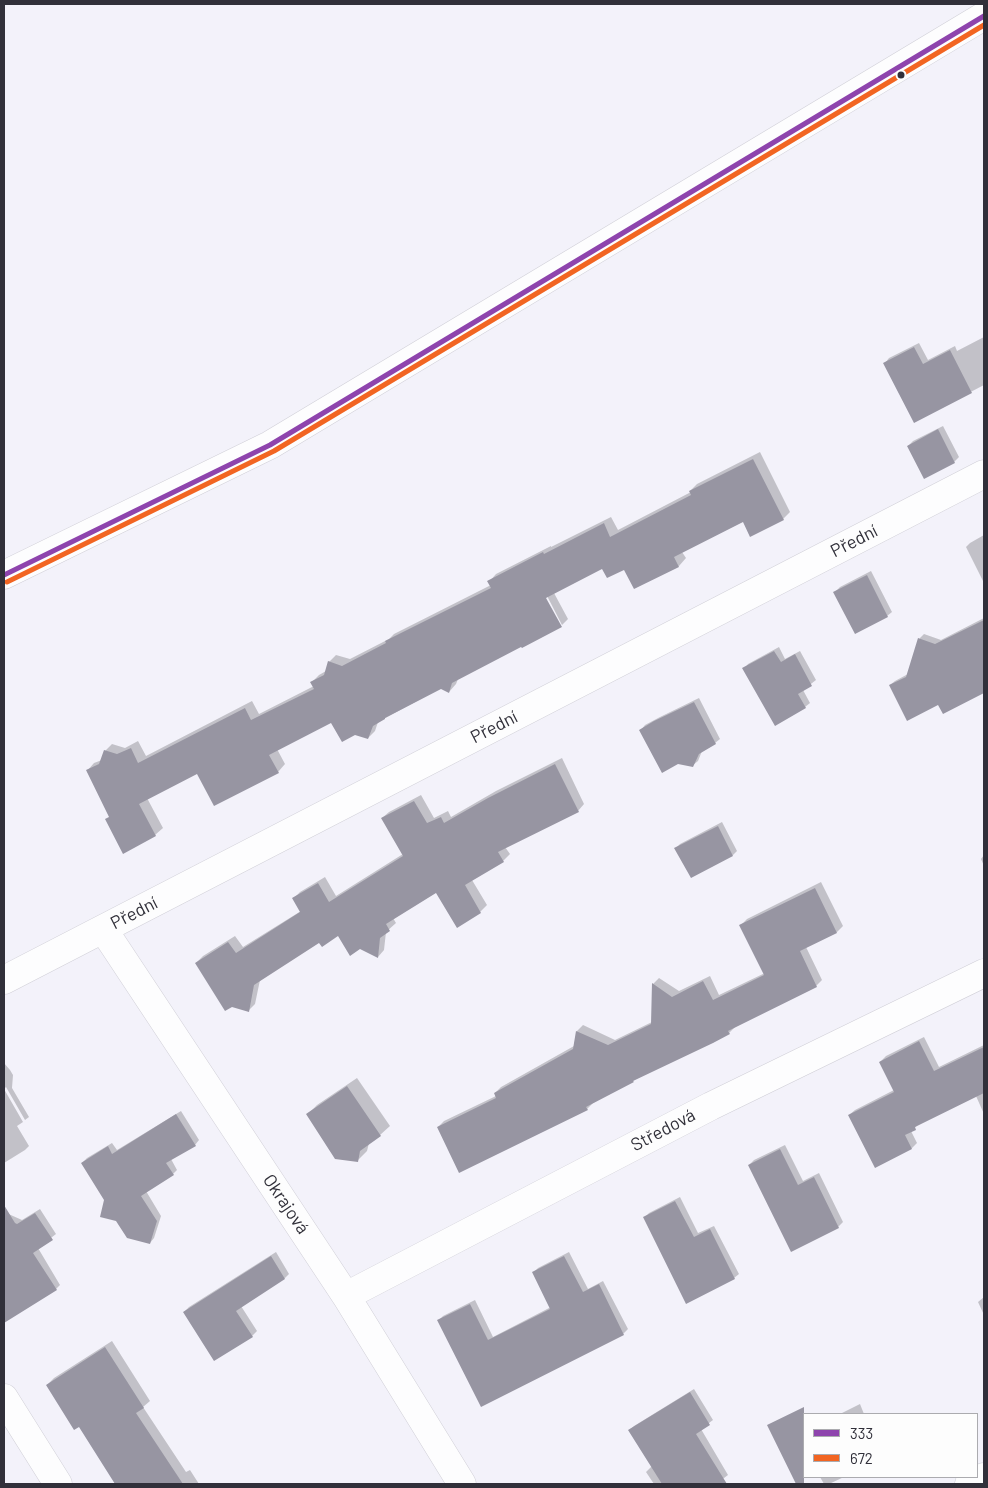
<!DOCTYPE html>
<html>
<head>
<meta charset="utf-8">
<style>
  body { margin:0 }
  #map { position:relative; width:988px; height:1488px; overflow:hidden; background:#f3f2fa; font-family:Barlow,sans-serif }
  canvas { display:block }
  .frame { position:absolute; inset:0; border:5px solid #31303a; pointer-events:none }
  .legend { position:absolute; left:803px; top:1413px; width:175px; height:65px; box-sizing:border-box; background:#fdfdfd; border:1px solid #ababaf; margin:0; padding:6px 9px; list-style:none; font-size:15px; color:#31303a }
  .legend li { display:flex; align-items:center; gap:10px; height:25px }
  .legend b { width:25px; border:1px solid #ababaf }
</style>
</head>
<body>
<div id="map">
<canvas width="988" height="1488"></canvas>
<div class="frame"></div>
<ul class="legend">
<li><b style="height:6px;background:#8e44ad"></b>333</li>
<li><b style="height:6px;background:#f26522"></b>672</li>
</ul>
</div>
<script>
const ctx = document.querySelector('canvas').getContext('2d');
ctx.lineJoin = 'round';
function fill(path, color) { ctx.fillStyle = color; ctx.fill(path, 'evenodd'); }
function stroke(path, color, width, dash) { ctx.strokeStyle = color; ctx.lineWidth = width; ctx.lineCap = dash ? 'butt' : 'round'; ctx.setLineDash(dash || []); ctx.stroke(path); }
function label(font, color, halo, rows, align = 'center') {
  ctx.font = font + ' Barlow,sans-serif'; ctx.lineWidth = 5; ctx.setLineDash([]); ctx.textBaseline = 'middle'; ctx.strokeStyle = halo; ctx.fillStyle = color; for (const [text, x, y, turn = 0] of rows) {
    ctx.save(); ctx.translate(x, y); ctx.rotate((+turn || 0) * Math.PI / 180); ctx.textAlign = isNaN(turn) ? turn : align; if (halo) ctx.strokeText(text, 0, 0); ctx.fillText(text, 0, 0); ctx.restore();
  }
}
fill(new Path2D(`
  M984,337V385L915,421L885,363L889,358L919,343L928,360L955,346L957,351Z
  M943,426L959,457L954,462L925,477L908,446L913,441Z
  M760,452L790,512L783,519L744,521L682,552L686,558L679,566L635,588L625,568H602L554,593L568,619L562,625L545,592L542,593L561,626L522,645L458,679L456,684L449,692L441,688L378,722L375,731L368,738L332,721L277,749L285,764L278,772H198L147,798L163,828L155,835L110,816L87,771L94,763L102,760L105,751L112,744L125,748L138,741L146,756L252,701L259,714L314,686L312,682L319,675L326,671L329,662L336,655L350,659L389,639L394,634L491,585L489,582L496,574L551,546V547L611,517L618,530L691,492L690,491L697,484Z
  M984,535V583L966,547L970,543Z
  M871,571L892,612L887,616L835,592L840,587Z
  M984,618V657L979,660L984,670V692L943,712L938,703L890,685L895,681L908,674L920,638L924,634L941,640Z
  M779,647L785,659L800,651L816,680L803,690L810,703L805,707L744,669L748,664Z
  M699,698L720,739L715,743L702,751L698,761L693,765L641,730L645,725L660,717Z
  M562,758L584,804L578,811L505,847L510,854L503,861L472,880L487,905L480,912L457,926L436,891L393,918L396,923L386,932L384,950L378,957L338,935L320,941L260,980L255,1004L249,1010L196,963L203,956L235,936L243,947L301,911L293,899L300,892L325,877L336,896L403,854L382,818L389,812L421,795L434,818L448,811L451,817L496,791Z
  M722,822L737,851L733,855L675,849L680,844Z
  M984,855V866L981,859Z
  M821,882L843,926L837,932L806,947L822,980L816,986L735,1027L729,1033L636,1079L593,1103L587,1109L460,1171L438,1127L444,1121L496,1096L495,1093L501,1087L574,1046L577,1031L583,1025L615,1040L652,1022L653,984L659,978L679,991L710,976L719,995L765,973L741,925L747,919Z
  M924,1037L939,1067L984,1045V1114L976,1096L920,1123L911,1131L917,1143L912,1148L876,1166L849,1115L855,1110L894,1090L880,1062L886,1056Z
  M4,1063L10,1070L13,1075L12,1088L29,1117L25,1120L6,1087L4,1089Z
  M357,1078L390,1126L380,1135L369,1143L367,1151L357,1161L307,1115L317,1105Z
  M4,1089L23,1122L17,1126L29,1146L25,1150L4,1163Z
  M181,1111L199,1140L195,1145L171,1159L177,1170L173,1174L146,1191L161,1216L154,1238L150,1243L105,1200L82,1163L87,1158L112,1143L117,1150Z
  M785,1145L803,1181L819,1173L843,1222L838,1227L792,1250L749,1165L754,1160Z
  M680,1197L698,1233L714,1226L739,1274L734,1278L644,1218L649,1213Z
  M40,1209L56,1234L38,1248L60,1285L56,1289L7,1319L4,1314V1212L22,1220Z
  M276,1252L289,1274L285,1278L241,1306L257,1331L252,1336L215,1359L184,1312L189,1307Z
  M569,1252L588,1289L603,1281L628,1329L623,1334L482,1405L439,1320L443,1316L475,1300L493,1337L551,1307L534,1272L538,1268Z
  M984,1297V1315L978,1302Z
  M112,1341L150,1401L143,1407L186,1472L190,1470L199,1484H133L127,1476L80,1425L47,1385L54,1378Z
  M694,1389L713,1420L701,1429L728,1475L716,1484H654L646,1472L652,1466L630,1430L634,1426Z
  M860,1404L864,1414H840Z
  M820,1477H844L829,1484H824Z`), '#0003');
fill(new Path2D(`
  M914,347L923,364L950,350L972,393L914,423L883,363Z
  M938,429L955,463L924,479L907,446Z
  M753,459L784,520L750,537L743,522L674,557L679,567L634,589L624,570L607,578L602,569L546,598L562,627L522,648L521,647L452,683L449,693L441,689L385,718V719L373,726L368,739L355,735L342,742L331,723L269,755L279,773L214,806L197,774L139,804L156,836L123,854L105,819L109,817L86,770L99,764L104,750L117,754L131,748L138,763L245,708L251,720L314,689L310,682L324,675L328,661L342,666L386,643L385,641L491,588L487,581L543,552L544,554L604,523L610,537L691,495L689,491Z
  M867,575L888,617L855,634L833,592Z
  M984,620V693L943,714L938,705L907,721L889,685L906,677L918,638L935,644Z
  M774,651L781,662L795,654L812,686L798,694L806,708L775,726L742,668Z
  M694,702L716,744L699,754L693,767L678,764L662,773L639,730L654,721Z
  M555,764L579,812L498,852L504,862L465,885L481,913L457,928L436,893L386,924L390,931L380,938L378,958L360,949L350,956L338,936L322,947L319,943L254,985L249,1012L232,1007L225,1011L195,963L228,942L236,953L300,912L292,898L318,883L329,902L403,856L381,818L414,801L427,823L441,817L444,823L488,798Z
  M718,826L733,856L691,878L674,848Z
  M815,888L837,933L800,951L817,987L728,1031L730,1034L713,1043L633,1081L634,1082L586,1107L588,1110L459,1173L437,1127L496,1098L494,1093L573,1049L576,1031L608,1045L651,1024L652,983L672,997L703,981L713,1000L764,975L739,925Z
  M919,1041L934,1071L984,1047V1093L915,1127L916,1130L905,1135L912,1149L875,1168L848,1115L894,1092L879,1062Z
  M347,1086L381,1136L360,1151L358,1162L335,1159L306,1114Z
  M176,1114L196,1146L166,1163L174,1175L141,1196L157,1221L150,1244L127,1238L116,1221L100,1217L104,1200L81,1163L108,1146L112,1154Z
  M780,1149L798,1185L814,1177L839,1228L791,1252L748,1165Z
  M675,1201L694,1237L710,1229L735,1279L686,1304L643,1217Z
  M4,1205L15,1223L17,1224L35,1213L53,1240L33,1253L57,1290L4,1323Z
  M271,1256L285,1279L236,1311L253,1337L214,1361L183,1312Z
  M564,1256L583,1292L599,1284L624,1335L481,1407L437,1320L470,1304L488,1340L550,1309L532,1272Z
  M105,1347L144,1408L136,1413L183,1484H115L79,1427L74,1430L46,1385Z
  M690,1392L710,1425L696,1434L727,1484H662L628,1430Z
  M804,1407V1484H796L767,1425Z`), '#9795a2');
const minor = new Path2D(`
  M103,929L346,1296L462,1484
  M4,980L984,474
  M346,1296L711,1106L984,973
  M4,1398L58,1484
  M969,1484L984,1477`);
const tertiary = new Path2D(`
  M4,575L270,445L984,16`);
stroke(minor, '#d0cfd7', 29);
stroke(tertiary, '#d0cfd7', 29);
stroke(minor, '#fdfdfe', 28);
stroke(tertiary, '#fdfdfe', 28);
stroke(new Path2D(`
  M4,575L270,445L984,16`), '#8e44ad', 5);
stroke(new Path2D(`
  M7,582L274,451L984,25`), '#f26522', 5);
for (const [x, y, r, color] of [
  [901,75,4.5,"#31303a"]
]) { const dot = new Path2D(); dot.arc(x, y, r, 0, 2 * Math.PI); ctx.fillStyle = color; ctx.fill(dot); stroke(dot, '#fdfdfd', 2); }
label('18px', '#31303a', '#fdfdfd', [
  ["Přední",854,541,-27],
  ["Přední",494,727,-27],
  ["Přední",134,913,-27],
  ["Středová",663,1130,-28],
  ["Okrajová",286,1204,56]
]);
</script>
</body>
</html>
